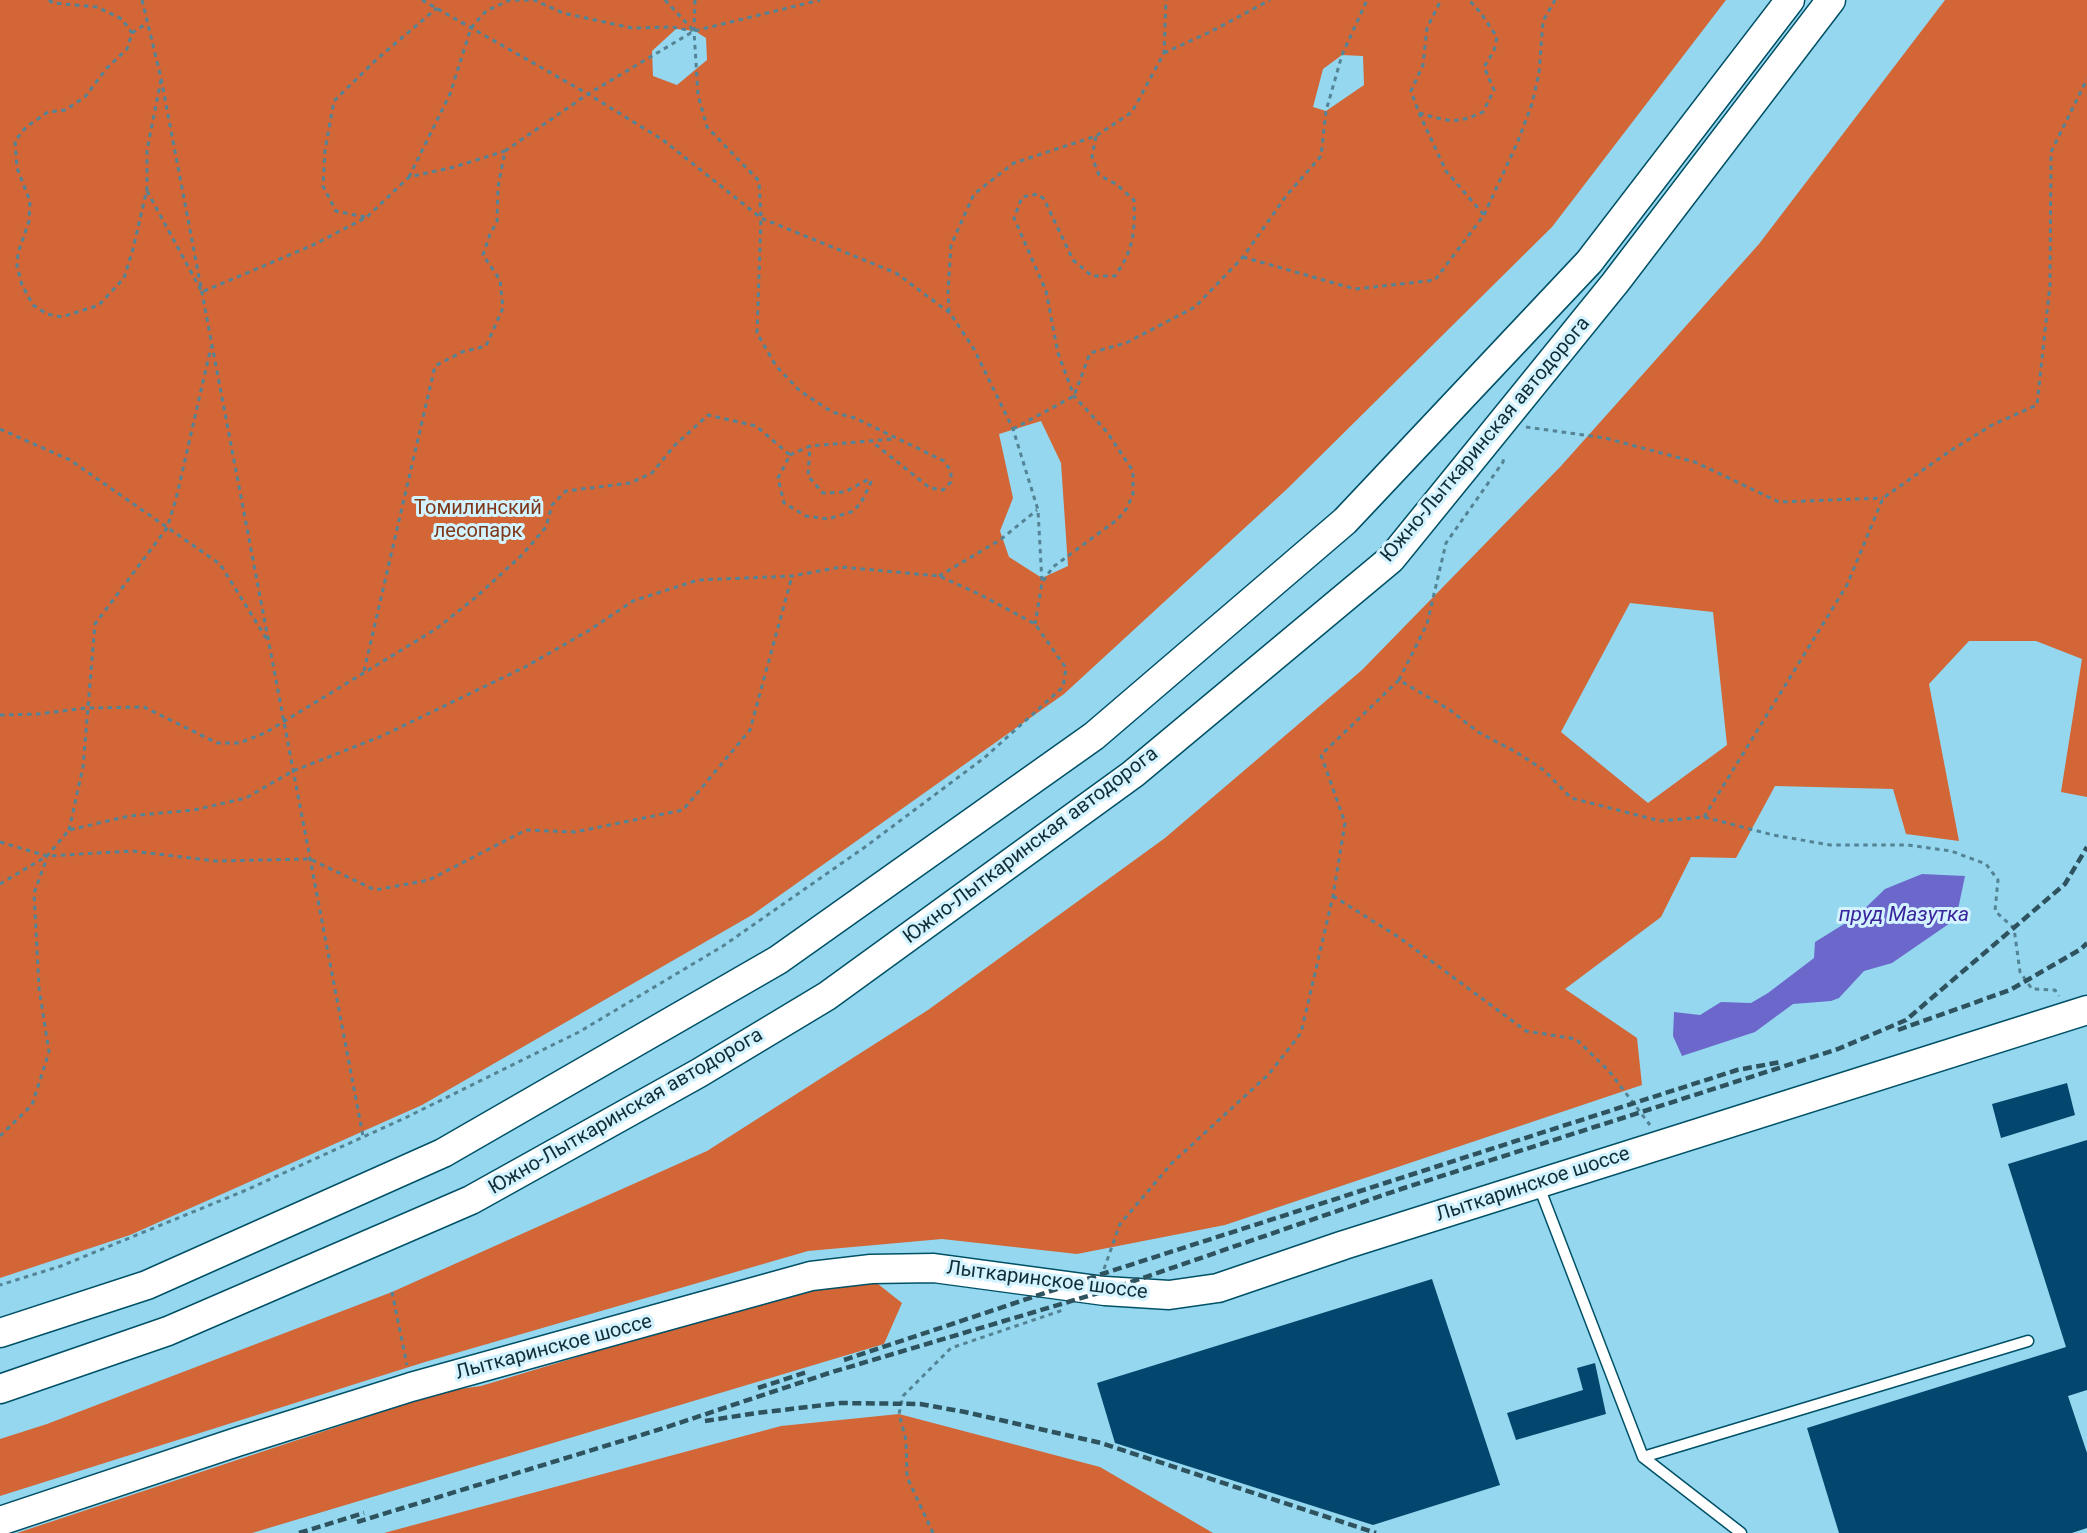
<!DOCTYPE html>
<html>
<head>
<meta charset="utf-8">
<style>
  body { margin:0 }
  canvas { display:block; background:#94d7ef }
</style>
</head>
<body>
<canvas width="2087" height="1533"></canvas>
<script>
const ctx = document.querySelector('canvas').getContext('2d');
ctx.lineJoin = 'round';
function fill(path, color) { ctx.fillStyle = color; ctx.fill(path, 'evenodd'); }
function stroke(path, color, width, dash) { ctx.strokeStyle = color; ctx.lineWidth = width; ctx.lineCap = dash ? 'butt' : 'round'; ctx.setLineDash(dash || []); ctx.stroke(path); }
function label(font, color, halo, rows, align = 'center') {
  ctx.font = font + ' Roboto,sans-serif'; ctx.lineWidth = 6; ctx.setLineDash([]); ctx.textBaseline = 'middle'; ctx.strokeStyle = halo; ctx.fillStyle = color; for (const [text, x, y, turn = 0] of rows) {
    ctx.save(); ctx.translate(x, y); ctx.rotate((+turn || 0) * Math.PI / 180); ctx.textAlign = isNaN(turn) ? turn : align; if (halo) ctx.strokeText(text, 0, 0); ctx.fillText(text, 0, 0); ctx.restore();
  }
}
fill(new Path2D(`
  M0,0H1726L1552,227L1287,489L1064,694L752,915L422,1105L130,1235L0,1278ZM676,29L695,31L706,38L707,60L677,85L653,76L652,51ZM1342,55L1363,56L1364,85L1326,111L1313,107L1323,69ZM1041,421L1061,463L1068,566L1042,578L1009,557L1000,531L1013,498L999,434Z
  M1945,0H2087V797L2061,792L2082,659L2036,641H1969L1929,684L1959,841L1906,834L1893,789L1775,786L1736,858L1691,857L1661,917L1565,989L1637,1038L1642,1085L1225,1225L1077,1254L942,1239L808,1251L425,1362L0,1496V1439L47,1424L392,1292L707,1151L928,1010L1165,838L1362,670L1561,466L1759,244ZM1630,603L1713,612L1727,745L1648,803L1561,732Z
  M878,1284L902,1303L884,1344L252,1533H17L445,1391L481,1386L816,1285Z
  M899,1414L1100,1467L1213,1533H384L781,1426Z`), '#d26637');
fill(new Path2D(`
  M1922,874L1965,876L1956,919L1892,963L1864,971L1839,998L1831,1001L1793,1004L1755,1032L1682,1056L1673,1036L1674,1012L1700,1015L1721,1002L1751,1003L1768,993L1814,958L1815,942L1857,916L1885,889Z`), '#6c68cb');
fill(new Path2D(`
  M2067,1083L2075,1115L2001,1138L1992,1104Z
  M2087,1140V1390L2068,1396L2087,1453V1528L2072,1533H1839L1807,1428L2066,1347L2008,1164Z
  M1432,1279L1500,1485L1373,1525L1115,1443L1097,1383Z
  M1595,1363L1606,1414L1516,1440L1507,1413L1583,1390L1577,1368Z`), '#04476e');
const service = new Path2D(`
  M1538,1184L1643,1457L2028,1341
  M1643,1457L1741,1533`);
const secondary = new Path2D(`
  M0,1333L147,1285L443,1153L778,960L1094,736L1345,521L1589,262L1790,0
  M0,1389L168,1331L471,1200L699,1073L827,996L1133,774L1391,559L1615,283L1831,0
  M0,1521L237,1442L411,1387L811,1276L871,1269L934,1268L1105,1291L1169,1295L1218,1288L1344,1245L2087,1010`);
stroke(service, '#005166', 13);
stroke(secondary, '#005166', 31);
stroke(new Path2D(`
  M49,0L53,3L97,7L122,19L132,33L127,49L106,69L85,97L65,110L48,112L26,127L15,141L17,168L30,201L29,221L18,253L17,266L22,285L33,305L47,314L62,317L99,305L124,278L133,249L147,189V150L161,80
  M142,0L161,78L363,1136
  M422,0L588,94L663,140L761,218L896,273L950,313L974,349L1013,429L1038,510L1042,583L1035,624
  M665,0L693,30
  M695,0L694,31L698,95L707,127L759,181L761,218L757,333L776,366L800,391L832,412L855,418L944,461L951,471V482L943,490L930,488L871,441
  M132,33L147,23
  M1164,53L1212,31L1270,0
  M1419,113C1448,121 1455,125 1483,112L1494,90L1484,67L1494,51L1497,37L1480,12L1469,0
  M409,177L450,94L471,28L486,11L510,0H534L563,13L632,28L672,27L692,31
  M147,191L202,292L311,246L367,217L409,177L454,167L505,151
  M1484,215L1518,141L1532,104L1539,73L1543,21L1555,0
  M365,217L336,211L323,186L325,150L334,101L377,59L437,8
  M1243,257L1355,289L1435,280L1484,215L1446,171L1419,113L1411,91L1423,65L1427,28L1441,0
  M949,312L948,292L951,245L974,194L1014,163L1096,136L1132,112L1164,53L1166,0
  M1526,427L1605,438L1695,462L1779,502L1883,498
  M0,429L70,460L220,564L268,641
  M1013,429L1074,396L1090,353L1126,343L1195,307L1243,257L1286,196L1321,156L1326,111L1342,55L1367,0
  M790,455L810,446L894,439
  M939,576L1000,540L1037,510
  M1043,581L1053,567L1118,519L1127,508L1133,494V471L1107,432L1074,396L1058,353L1046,291L1014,218L1022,197L1038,194L1044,199L1073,260L1092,276H1115C1134,249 1135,232 1134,200L1116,184L1099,175L1092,157L1096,136
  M364,671L435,366L462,352L486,346L503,308L500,280L483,255L490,234L497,222L498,187L505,151L588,94L694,31L820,0
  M1399,680L1427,624L1446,543L1503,462L1504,457
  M0,715L38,714L86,708L144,707L217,743H239L265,733L436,629L476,597L523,554L546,527L552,505L566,491L630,483L652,473L674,446L708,415L756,426L790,455L778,478L784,503L806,516L828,519L854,511L863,499L871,482L869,479L845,492L823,493L808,476L810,446
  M1704,817L1847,585L1883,498L1950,451L1992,425L2037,405L2050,285L2051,152L2087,79
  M69,830L83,767L95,624L167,528L176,499L211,347
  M0,842L47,856L132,851L216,861L310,859L375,890L429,880L526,830L575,832L683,810L750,730L792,576
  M0,884L47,856L69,830L129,816L194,810L246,798L293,771L382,736L525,667L588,631L633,601L698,580L792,576L841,567L939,576L979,594L1035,624L1066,668L1063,687L984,758L865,847L723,946L579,1032L405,1118L244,1191L61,1266L0,1285
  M1333,896L1400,938L1526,1031L1576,1039L1609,1071L1650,1125
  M0,1136L32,1105L49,1052L39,988L34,893L47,858
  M1104,1269L1120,1224L1172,1163L1269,1074L1301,1033L1333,896L1345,823L1321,755L1399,680L1450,710L1478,732L1516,752L1545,771L1571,798L1660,821L1704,817L1773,835L1830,845H1908L1951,851L1986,864L1998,880L1995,911L2014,928L2020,972L2032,989L2055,990L2059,996
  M392,1292L407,1365
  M933,1533L907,1477L906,1440L899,1414L903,1396L951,1348L1063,1310`), '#538394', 3, [4.5, 4.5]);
stroke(service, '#fff', 10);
stroke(secondary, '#fff', 28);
stroke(new Path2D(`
  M1898,1030L2010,990L2081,949L2087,943
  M844,1360L1102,1274L1737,1070L1781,1062
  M758,1388L807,1372
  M705,1421L757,1413L841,1403L920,1404L965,1412L1101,1443L1376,1533
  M357,1522L664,1428L829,1373L1105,1291L1401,1189L1838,1049L1906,1020L2065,884L2087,847
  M299,1533L364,1513`), '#2e535f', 4.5, [9, 4.5]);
label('20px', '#112d36', '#d2f3ff', [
  ["Южно-Лыткаринская автодорога",1486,440,-50],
  ["Южно-Лыткаринская автодорога",1031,846,-37],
  ["Южно-Лыткаринская автодорога",626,1112,-30],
  ["Лыткаринское шоссе",1533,1185,-18],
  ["Лыткаринское шоссе",1047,1281,7],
  ["Лыткаринское шоссе",554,1348,-15]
]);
label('20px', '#7f3819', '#d2f3ff', [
  ["Томилинский",478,509],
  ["лесопарк",478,532]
]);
label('italic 21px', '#3b239b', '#d2f3ff', [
  ["пруд Мазутка",1904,916]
]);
</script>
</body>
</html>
